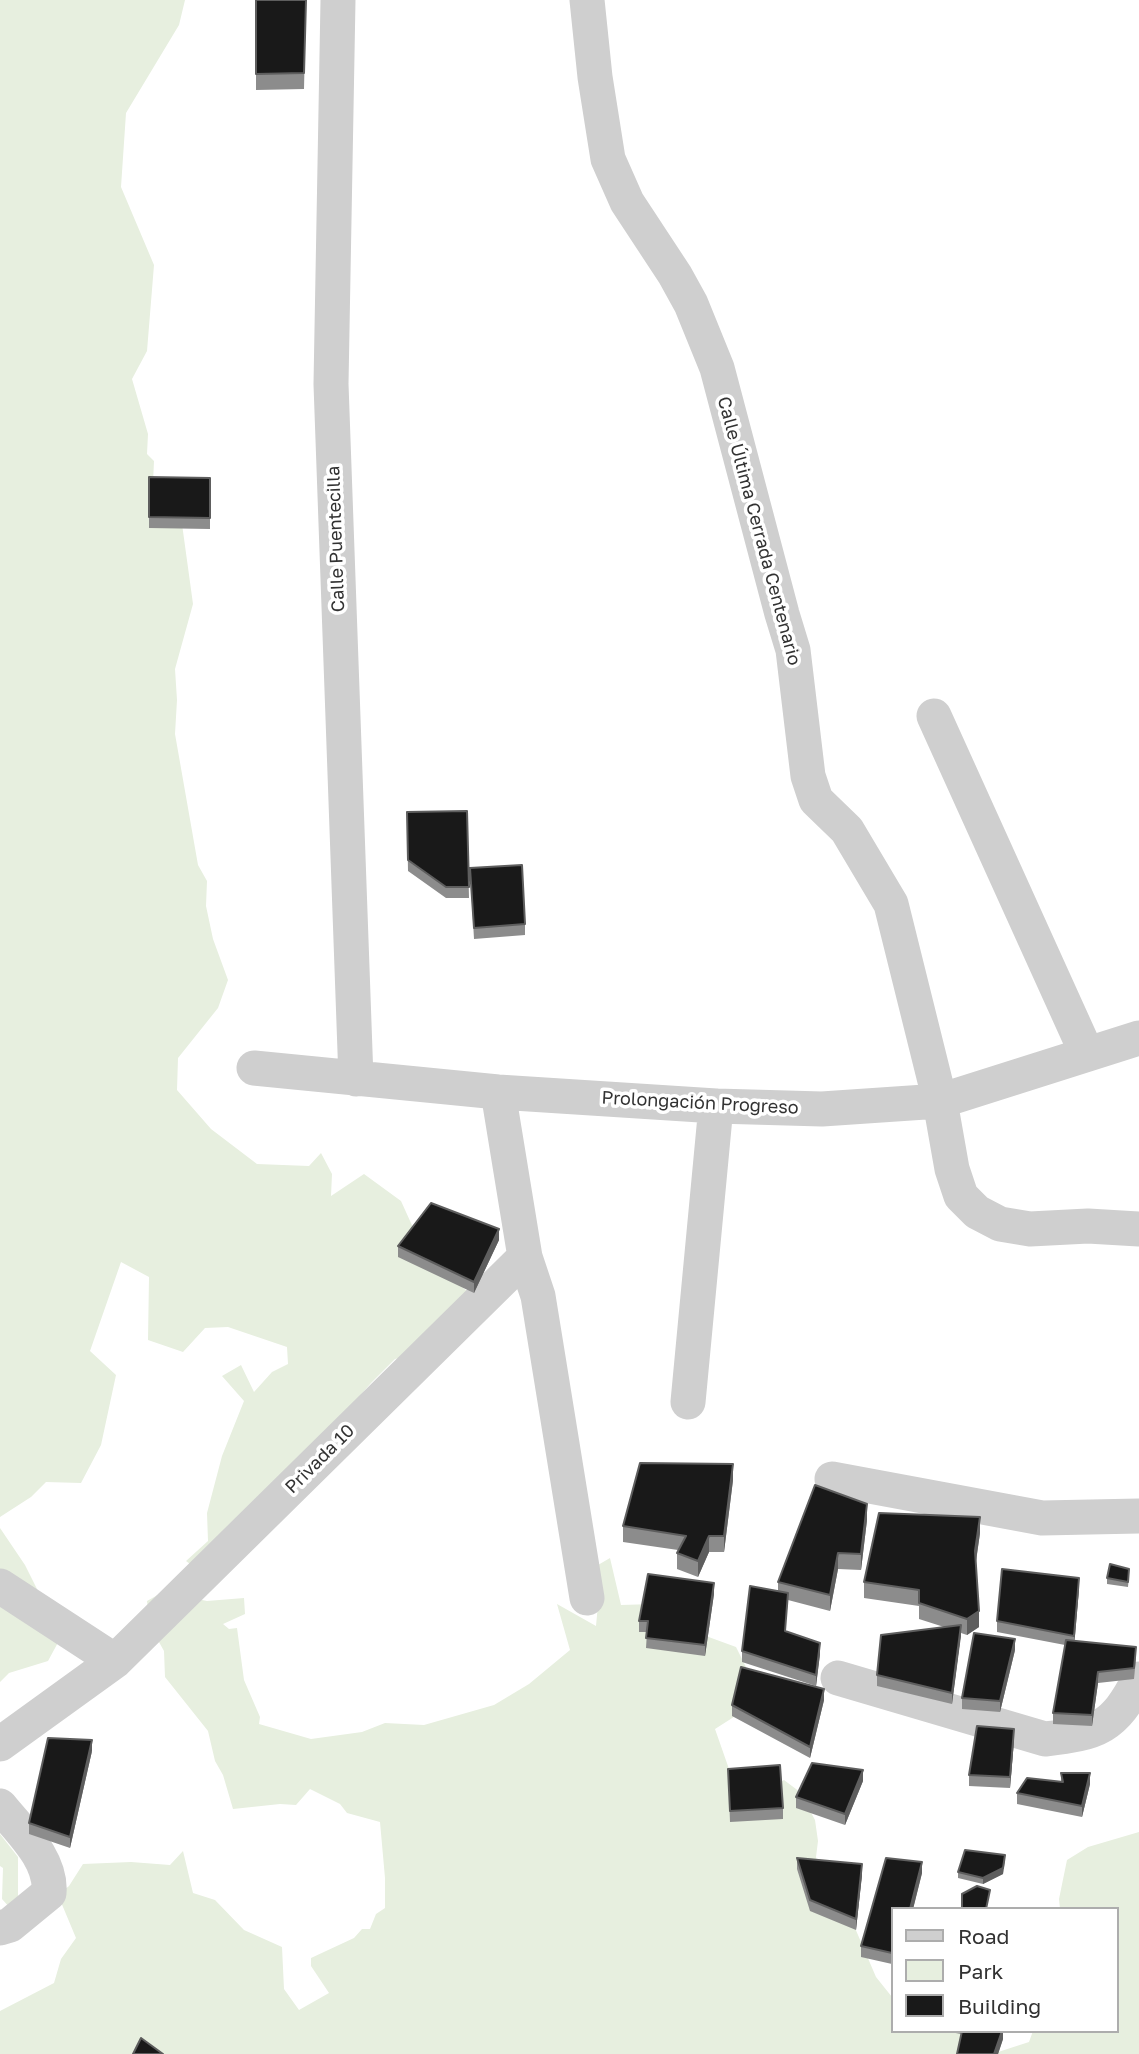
<!DOCTYPE html>
<html>
<head>
<meta charset="utf-8">
<style>
  body { margin:0 }
  #map { position:relative; width:1139px; height:2054px; overflow:hidden; background:#fff; font-family:"Golos Text",sans-serif }
  canvas { display:block }
  .legend { position:absolute; left:891px; top:1907px; width:228px; height:126px; box-sizing:border-box; background:#fff; border:2px solid #adadad; margin:0; padding:9px 12px; list-style:none; font-size:21px; color:#323232 }
  .legend li { display:flex; align-items:center; gap:14px; height:35px }
  .legend b { width:35px; border:2px solid #adadad }
</style>
</head>
<body>
<div id="map">
<canvas width="1139" height="2054"></canvas>
<ul class="legend">
<li><b style="height:9px;background:#cfcfcf"></b>Road</li>
<li><b style="height:19px;background:#e7efdf"></b>Park</li>
<li><b style="height:19px;background:#191919"></b>Building</li>
</ul>
</div>
<script>
const ctx = document.querySelector('canvas').getContext('2d');
ctx.lineJoin = 'round';
function fill(path, color) { ctx.fillStyle = color; ctx.fill(path, 'evenodd'); }
function stroke(path, color, width, dash) { ctx.strokeStyle = color; ctx.lineWidth = width; ctx.lineCap = dash ? 'butt' : 'round'; ctx.setLineDash(dash || []); ctx.stroke(path); }
function label(font, color, halo, rows, align = 'center') {
  ctx.font = font + ' "Golos Text",sans-serif'; ctx.lineWidth = 7; ctx.setLineDash([]); ctx.textBaseline = 'middle'; ctx.strokeStyle = halo; ctx.fillStyle = color; for (const [text, x, y, turn = 0] of rows) {
    ctx.save(); ctx.translate(x, y); ctx.rotate((+turn || 0) * Math.PI / 180); ctx.textAlign = isNaN(turn) ? turn : align; if (halo) ctx.strokeText(text, 0, 0); ctx.fillText(text, 0, 0); ctx.restore();
  }
}
fill(new Path2D(`
  M0,0H185L179,25L126,113L121,187L154,265L147,351L132,379L148,434L147,454L154,461L153,483L182,524L193,604L175,669L177,700L175,734L198,865L207,881L206,906L213,939L228,980L218,1008L178,1058L177,1090L211,1129L257,1164L309,1166L321,1153L332,1174L331,1196L364,1174L401,1201L425,1254L478,1301L437,1349L395,1359L371,1383L317,1445L210,1579L186,1561L208,1541L207,1513L222,1456L244,1401L222,1376L241,1365L254,1392L272,1372L288,1364L287,1347L228,1327L205,1328L183,1352L148,1340L149,1277L121,1262L90,1351L116,1375L101,1445L81,1483L46,1482L31,1497L0,1517Z
  M0,1528L25,1565L61,1637L48,1661L9,1673L0,1682Z
  M610,1558L621,1605L654,1604L684,1628L736,1647L762,1699L715,1729L729,1769L751,1798L784,1780L800,1792L815,1820L818,1841L816,1857L825,1888L855,1928L876,1977L892,1997V2031H965L995,2053L1029,2042L1033,2031H1116V1909H1060L1059,1899L1067,1860L1088,1847L1139,1832V2054H0V2011L54,1983L61,1959L76,1938L58,1895L69,1886L83,1864L131,1862L170,1865L183,1851L193,1893L215,1900L244,1930L282,1947L284,1989L299,2010L329,1993L311,1966V1958L354,1938L362,1929H370L376,1914L385,1908V1878L380,1822L347,1813L340,1804L310,1789L296,1805L280,1804L233,1809L223,1775L215,1761L208,1731L165,1677L164,1651L150,1626L147,1601L163,1592L207,1601L244,1598L245,1614L223,1624L229,1629L237,1628L244,1680L260,1717L259,1724L311,1739L362,1732L385,1723L424,1725L494,1705L529,1684L570,1650L557,1604L596,1626L599,1594L586,1572Z
  M0,1834L18,1857V1917L2,1899L3,1868L0,1866Z`), '#e7efdf');
stroke(new Path2D(`
  M338,0L331,384L356,1079
  M587,0L595,77L608,159L627,202L675,275L691,304L717,368L782,614L793,650L808,776L816,800L847,830L891,904L940,1101L952,1169L961,1196L977,1212L1000,1224L1030,1229L1088,1226L1139,1229
  M934,716L1087,1054
  M254,1068L498,1092L716,1106L822,1109L940,1101L1139,1038
  M498,1092L525,1257L538,1296L587,1598
  M688,1402L716,1106
  M832,1479L1042,1518L1139,1516
  M0,1586L115,1661
  M838,1678L1045,1739C1098,1733 1114,1728 1139,1679
  M0,1744L115,1661L525,1257
  M0,1806C20,1831 52,1859 49,1893L10,1925L0,1928`), '#cfcfcf', 35);
fill(new Path2D(`
  M256,0H306L304,89L256,90Z
  M149,477L210,478V529L149,528Z
  M467,811L469,898H446L408,871L407,812Z
  M470,868L525,924V935L474,939Z
  M499,1240L474,1293L398,1257V1246Z
  M733,1480L724,1552H709L698,1577L677,1569V1553L678,1550L623,1542V1526Z
  M867,1520L861,1570L838,1569L830,1611L788,1600L785,1631L820,1654L816,1686L742,1662V1651L778,1591V1582Z
  M980,1533L976,1562L979,1627L967,1635L961,1633L952,1704L877,1686V1675L944,1627L919,1619V1606L864,1598V1582Z
  M1129,1575L1128,1587L1107,1584V1578Z
  M1079,1589L1074,1641L1136,1658L1134,1679L1098,1683L1092,1726L1053,1724V1713L1065,1645L997,1632V1621Z
  M714,1594L705,1656L646,1648L647,1632H639V1621Z
  M1015,1650L1000,1712L962,1709V1698Z
  M824,1700L810,1758L732,1716V1705Z
  M1014,1740L1010,1788L969,1786V1775Z
  M92,1751L70,1848L29,1834V1823Z
  M728,1769L783,1808V1819L730,1822Z
  M1061,1773L1090,1784L1082,1817L1017,1804V1793L1061,1782Z
  M863,1781L845,1825L796,1808V1797Z
  M797,1858L862,1875L856,1930L810,1911L797,1869Z
  M886,1858L922,1862V1873L913,1909H892V1964L861,1957V1946Z
  M1005,1860L1003,1874L983,1884L958,1878V1872Z
  M945,2031H1003V2039L998,2054H957L961,2034Z`), '#8c8c8c');
fill(new Path2D(`
  M499,1229V1240L474,1293V1282Z
  M733,1464V1480L724,1552V1536Z
  M867,1504V1520L861,1570V1554Z
  M980,1517V1533L975,1567V1551Z
  M709,1536V1552L698,1577V1561Z
  M838,1553V1569L830,1611V1595Z
  M1079,1578V1589L1074,1647V1636Z
  M714,1583V1594L705,1656V1645Z
  M979,1611V1627L967,1635V1619Z
  M961,1625V1636L952,1704V1693Z
  M1015,1639V1650L1000,1712V1701Z
  M820,1643V1654L816,1686V1675Z
  M1098,1672V1683L1092,1726V1715Z
  M824,1689V1700L810,1758V1747Z
  M1014,1729V1740L1010,1788V1777Z
  M92,1740V1751L70,1848V1837Z
  M863,1770V1781L845,1825V1814Z
  M1090,1773V1784L1082,1817V1806Z
  M1005,1855L1003,1874L983,1884V1878Z
  M922,1862V1873L913,1909H910Z
  M862,1864V1875L856,1930V1919Z
  M1002,2031H1003V2039L998,2054H994Z`), '#5e5e5e');
const building = new Path2D(`
  M256,0H306L304,73L256,74Z
  M149,477L210,478V518L149,517Z
  M467,811L469,887H446L408,860L407,812Z
  M522,865L525,924L474,928L470,868Z
  M431,1203L499,1229L474,1282L398,1246Z
  M640,1463L733,1464L724,1536H709L698,1561L677,1553L686,1536L623,1526Z
  M815,1485L867,1504L861,1554L838,1553L830,1595L778,1582Z
  M879,1513L980,1517L975,1551L979,1611L967,1619L919,1603V1590L864,1582Z
  M1110,1564L1129,1569L1128,1582L1107,1578Z
  M1002,1569L1079,1578L1074,1636L997,1621Z
  M648,1574L714,1583L705,1645L646,1638L648,1621H639Z
  M750,1586L788,1593L785,1631L820,1643L816,1675L742,1651Z
  M961,1625L952,1693L877,1675L881,1635Z
  M974,1633L1015,1639L1000,1701L962,1698Z
  M1066,1640L1136,1647L1134,1668L1098,1672L1092,1715L1053,1713Z
  M741,1667L824,1689L810,1747L732,1705Z
  M977,1726L1014,1729L1010,1777L969,1775Z
  M48,1738L92,1740L70,1837L29,1823Z
  M812,1763L863,1770L845,1814L796,1797Z
  M780,1765L783,1808L730,1811L728,1769Z
  M1061,1773H1090L1082,1806L1017,1793L1027,1778L1063,1782Z
  M965,1850L1005,1855L1003,1868L983,1878L958,1872Z
  M797,1858L862,1864L856,1919L810,1900Z
  M886,1858L922,1862L910,1909H892V1953L861,1946Z
  M977,1886L990,1890L986,1909H962V1894Z
  M962,2031H1002L994,2054H957Z
  M141,2038L163,2054H133Z`);
fill(building, '#191919');
stroke(building, '#5e5e5e', 2);
label('18px', '#323232', '#fff', [
  ["Calle Última Cerrada Centenario",759,531,75],
  ["Calle Puentecilla",336,539,-92],
  ["Prolongación Progreso",700,1103,3],
  ["Privada 10",320,1459,-45]
]);
</script>
</body>
</html>
